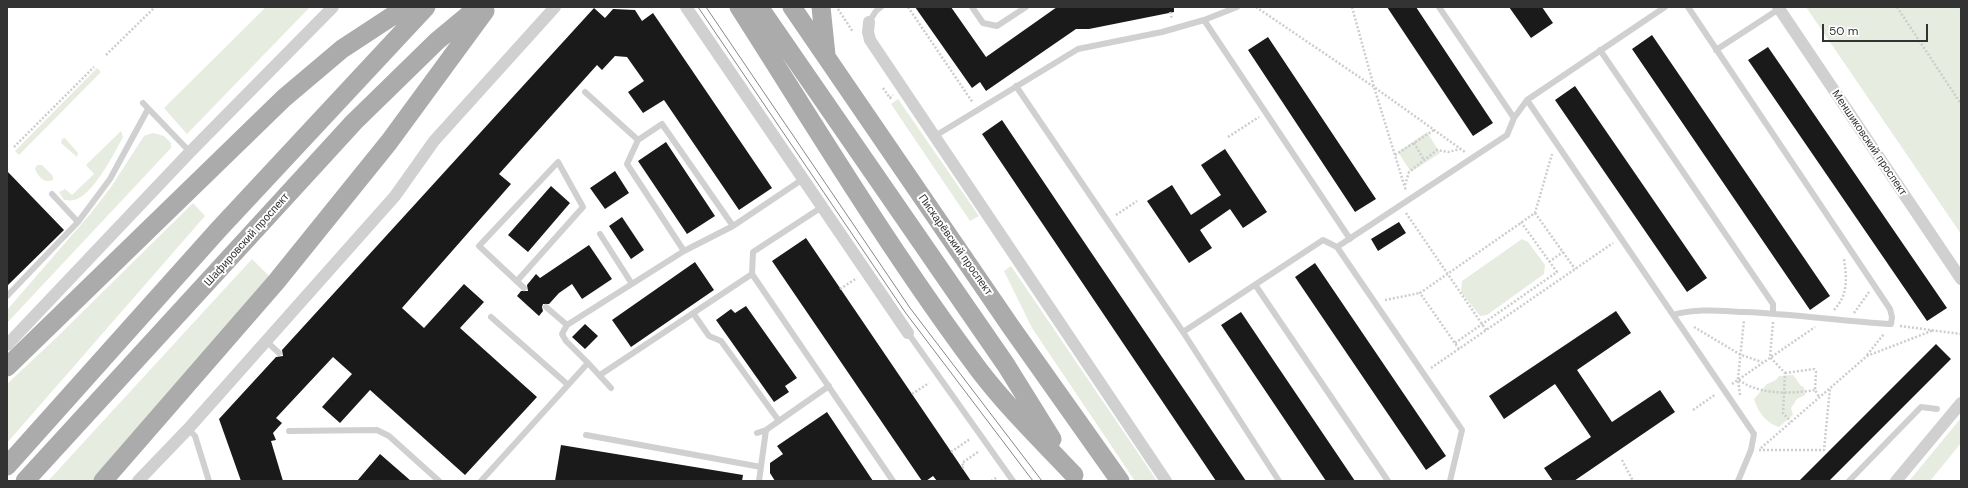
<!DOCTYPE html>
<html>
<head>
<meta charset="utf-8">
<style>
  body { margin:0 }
  #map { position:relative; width:1968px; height:488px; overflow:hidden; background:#fff; font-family:"DM Sans",sans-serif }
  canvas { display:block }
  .frame { position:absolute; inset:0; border:8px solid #333; pointer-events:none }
  .scale { position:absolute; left:1822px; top:24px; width:106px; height:18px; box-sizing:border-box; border:2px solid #333; border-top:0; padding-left:5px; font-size:12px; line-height:14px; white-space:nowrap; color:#333; -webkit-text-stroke:3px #fff; paint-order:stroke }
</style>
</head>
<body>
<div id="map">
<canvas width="1968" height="488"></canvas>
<div class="frame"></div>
<div class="scale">50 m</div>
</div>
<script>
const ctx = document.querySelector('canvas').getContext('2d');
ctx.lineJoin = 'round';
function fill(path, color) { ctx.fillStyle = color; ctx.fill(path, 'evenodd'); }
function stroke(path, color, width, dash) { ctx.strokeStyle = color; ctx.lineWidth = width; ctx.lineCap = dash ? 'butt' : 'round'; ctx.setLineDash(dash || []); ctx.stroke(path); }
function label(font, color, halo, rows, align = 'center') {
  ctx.font = font + ' "DM Sans",sans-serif'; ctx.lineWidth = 4; ctx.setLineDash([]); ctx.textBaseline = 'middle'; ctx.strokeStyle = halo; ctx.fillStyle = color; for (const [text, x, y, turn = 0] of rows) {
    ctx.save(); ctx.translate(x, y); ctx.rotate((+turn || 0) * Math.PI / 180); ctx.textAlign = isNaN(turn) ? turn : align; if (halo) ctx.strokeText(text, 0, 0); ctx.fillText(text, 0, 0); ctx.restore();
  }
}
fill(new Path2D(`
  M266,7H310L187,134L164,108Z
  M1806,7H1961V234Z
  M97,68L101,72L19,155L15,151Z
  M898,99L979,216L970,221L891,104Z
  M121,131L123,137C115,152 92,197 74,200C71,201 67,200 64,200L59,192L65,189L72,195L94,174L86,165Z
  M1427,132L1440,153L1411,172L1398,152Z
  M153,133L164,136L171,143V148L7,323V310L91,213L111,187L144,136Z
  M65,138L78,153L77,157L61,143L62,139Z
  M37,165H42L53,176V180C44,184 38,176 35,169Z
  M193,203L205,216L7,443V384L55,339Z
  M1522,239L1528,242L1545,265L1544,274L1487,315L1480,316L1461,292L1462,281Z
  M252,259L269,276L93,481H48Z
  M1011,266L1157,481H1135L1032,328L1004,271Z
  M1793,375L1801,386L1804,387L1805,395L1797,399L1791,408L1793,415L1779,427C1766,423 1758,412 1754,399L1767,384L1776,380L1779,376Z
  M1961,418V443L1930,481H1909Z`), '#e6ecdf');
fill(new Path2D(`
  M915,7H951L986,57L1057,7H1174V12L1089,29H1076L986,91L980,82L972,88Z
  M1387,7H1416L1493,123L1473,136Z
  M1509,7H1542L1553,23L1531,38Z
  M594,8L605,18L613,9L635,10L642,21L653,13L772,188L739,210L664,100L643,113L628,92L644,81L627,57L615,56L602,70L597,65L499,174L511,184L402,308L424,328L464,284L484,302L460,328L537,397L465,475L370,390L340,423L322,407L352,374L333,357L276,418L282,423L273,433L276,440L271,441L283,481H241L219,419L276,357L283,356L282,350Z
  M1652,35L1830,296L1810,310L1632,49Z
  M1268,37L1376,199L1355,212L1248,50Z
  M1768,47L1947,308L1927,321L1748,60Z
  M1575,86L1707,278L1687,292L1555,100Z
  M1002,120L1078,233L1246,481H1216L982,134Z
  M666,142L715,216L687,234L638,161Z
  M1225,149L1267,212L1243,228L1230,209L1200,230L1212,248L1189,263L1147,201L1172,185L1191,215L1221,195L1201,165Z
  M7,171L64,230L7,286Z
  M615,171L629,193L605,209L590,188Z
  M551,186L570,203L528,252L508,235Z
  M622,217L644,250L631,259L609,226Z
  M1399,222L1406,233L1378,251L1371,239Z
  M806,238L952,453L971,481H937L933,476L926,481H922L772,261Z
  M589,245L612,279L582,299L572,284L559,293L549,304H543L542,307L543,311L539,316L517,296L521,291H528L527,285L536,274L540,278Z
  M695,262L714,290L631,347L612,320Z
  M1315,263L1446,456L1426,470L1295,277Z
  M746,306L797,378L785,386L789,392L774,402L716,320L731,309L735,313Z
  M1616,311L1631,333L1577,370L1612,422L1660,390L1675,412L1574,481H1553L1544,468L1591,437L1555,384L1504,419L1489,396Z
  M1241,312L1278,367L1355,481H1326L1221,325Z
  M585,324L598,336L585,349L572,337Z
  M1936,344L1951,359L1829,481H1799Z
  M827,412L873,481H775L770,473V463L783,454L777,446Z
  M561,445L743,475L742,481H555Z
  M380,454L411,481H357Z`), '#1a1a1a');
stroke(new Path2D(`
  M908,7L973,103
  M1256,7L1374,87L1465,152
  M1352,7L1374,87L1406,191
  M1897,7L1961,104
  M838,9L853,32
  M1170,12L1172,19
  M106,55L155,7
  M883,88L890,98L893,95
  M1228,137L1259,117
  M1414,143L1424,160
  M14,147L94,67
  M1395,155L1434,130
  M1405,185L1409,172L1437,150L1448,152L1460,149
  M1406,213L1486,330
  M1535,213L1575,269
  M1116,215L1137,201
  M1549,262L1563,252
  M840,289L857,278
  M1385,300L1420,293
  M1834,310C1848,295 1847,279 1844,259
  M1854,313L1869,292
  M1773,322L1770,357L1785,373L1783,413L1791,422
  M1900,326L1961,334
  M1694,327L1741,355L1762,362
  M1455,343L1557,272L1521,222
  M1459,349L1420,293L1535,213L1552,154
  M1867,355L1884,334
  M1431,368L1613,243
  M1785,373L1814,369L1816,372L1815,390L1819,397
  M1739,380C1759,395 1791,394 1815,390
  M1732,384L1815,327
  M912,394L929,383
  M1740,395L1738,379L1744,320
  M1693,410L1716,394
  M1761,448L1867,356L1934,330
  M1759,450H1824L1830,388
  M951,452L970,439
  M1622,460L1633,481
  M962,468L964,467L962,463L978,452
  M991,481L996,478`), '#cdcdcd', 2.5, [2, 2]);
stroke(new Path2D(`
  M972,7L983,23L997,26L1026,7
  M1439,7L1514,118
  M1204,20L1350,239
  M869,22L876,11L881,7
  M1600,50L1773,304V313
  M1716,50L1779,9
  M1016,86L1183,332L1279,481
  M585,92L638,140L627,164L684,251
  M1527,100L1754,434L1751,450L1738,481
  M143,103L190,152
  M935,136L1078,49L1162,32L1204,20L1237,7
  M638,140L662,124L733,226
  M52,194L78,222
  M822,207L753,252L752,274L893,481
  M600,234L632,284
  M1337,247L1462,430L1450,481
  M517,281L583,207L558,162L479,246L524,288
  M1256,286L1388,481
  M7,296L78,222L110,179L148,109
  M546,307L567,325
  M693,313L709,336L721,341L779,421
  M1673,315C1697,308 1721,311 1745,312C1794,314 1842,321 1891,324L1892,317L1890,309L1688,7
  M491,317L567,384
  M1183,332L1323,240L1337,247L1507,135L1514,118L1527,100L1665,7
  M908,333L1013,481
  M266,341L279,353
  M588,363L611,388
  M600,375L752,274
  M188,429L195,436L209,481
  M289,431L377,430L389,436L439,481
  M757,433L766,430
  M586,435L761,467
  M481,481L588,363L566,341L562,334L567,325L684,251L733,226L803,179
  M759,481L766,430L829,386
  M1849,481L1921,407L1937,409`), '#d0d0d0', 6);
stroke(new Path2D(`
  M686,7L908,333
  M1778,7L1961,279
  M869,22L868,32L870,40L1166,481
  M7,345L190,152L333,7
  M138,481L188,429L395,196L434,141L555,7
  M1896,481L1961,403`), '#d0d0d0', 12);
stroke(new Path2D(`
  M739,7C817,129 892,254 979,370C1007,407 1042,441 1074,475
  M759,7L1006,365L1052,439
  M792,7L1011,327L1120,481
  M821,7L826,55
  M7,367L284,98L342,49L406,7
  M7,466L219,229L426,7
  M25,481L354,122L437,41L478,7
  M103,481L276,282L389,142L485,11`), '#ababab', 19);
stroke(new Path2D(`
  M698,7L905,312L1033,481
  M706,7L910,308L1042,481`), '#888', 1);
label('11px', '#333', '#fff', [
  ["Меншиковский проспект",1869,143,56],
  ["Шафировский проспект",247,240,-48],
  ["Пискарёвский проспект",955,245,55]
]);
</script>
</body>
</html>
